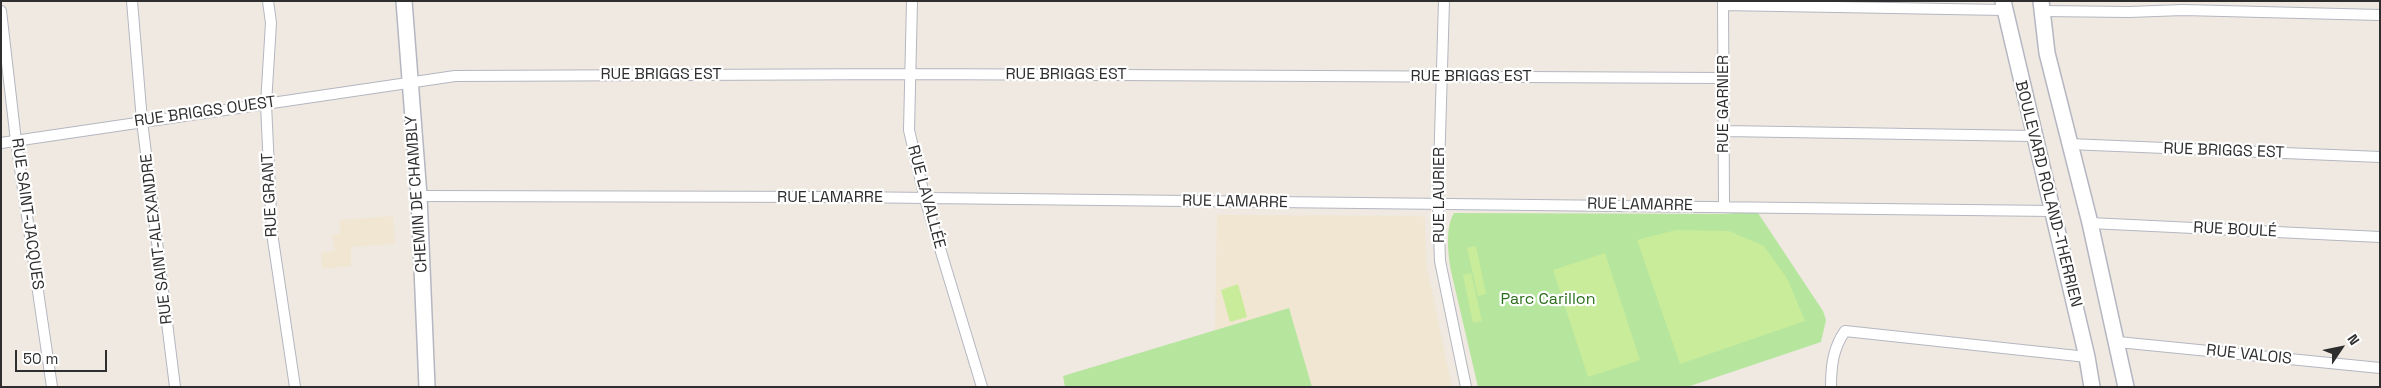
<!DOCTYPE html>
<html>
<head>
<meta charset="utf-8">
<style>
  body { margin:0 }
  #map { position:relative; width:2381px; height:388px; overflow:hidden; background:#efe9e1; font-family:"Space Grotesk",sans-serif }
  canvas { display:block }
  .frame { position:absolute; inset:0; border:2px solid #2e2e2e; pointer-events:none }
  .north { position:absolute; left:2316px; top:323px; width:50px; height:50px; -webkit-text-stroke:4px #fff; paint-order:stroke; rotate:56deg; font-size:14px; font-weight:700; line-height:20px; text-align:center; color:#2e2e2e }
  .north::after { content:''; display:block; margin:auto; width:18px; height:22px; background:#2e2e2e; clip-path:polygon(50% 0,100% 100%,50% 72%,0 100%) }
  .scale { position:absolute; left:15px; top:350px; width:92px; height:22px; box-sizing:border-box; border:2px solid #2e2e2e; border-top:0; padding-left:6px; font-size:15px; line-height:18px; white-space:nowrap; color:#2e2e2e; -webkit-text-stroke:4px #fff; paint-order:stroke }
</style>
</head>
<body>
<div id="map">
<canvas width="2381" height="388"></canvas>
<div class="frame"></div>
<div class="north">N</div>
<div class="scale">50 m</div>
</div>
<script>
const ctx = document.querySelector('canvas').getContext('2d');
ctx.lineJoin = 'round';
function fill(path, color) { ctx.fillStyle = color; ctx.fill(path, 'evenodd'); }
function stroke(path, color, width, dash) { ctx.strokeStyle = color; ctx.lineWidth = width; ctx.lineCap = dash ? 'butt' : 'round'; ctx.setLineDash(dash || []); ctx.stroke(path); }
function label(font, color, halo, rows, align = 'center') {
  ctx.font = font + ' "Space Grotesk",sans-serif'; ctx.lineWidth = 4.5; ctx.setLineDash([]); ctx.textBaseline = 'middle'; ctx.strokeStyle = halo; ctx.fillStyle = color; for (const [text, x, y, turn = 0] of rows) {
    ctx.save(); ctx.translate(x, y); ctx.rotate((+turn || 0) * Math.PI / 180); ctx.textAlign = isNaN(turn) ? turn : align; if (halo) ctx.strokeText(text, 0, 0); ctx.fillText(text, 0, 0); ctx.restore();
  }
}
fill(new Path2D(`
  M1217,215L1421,216L1425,218L1426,263L1452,387H1312L1289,308L1215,331Z
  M393,216L395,244L351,247V266L322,269L321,252L335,251L332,235L340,234L339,220Z`), '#f0e6d1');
fill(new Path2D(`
  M1747,212L1758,213L1823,311L1826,320L1821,342L1687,387H1478L1451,271C1448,254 1445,228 1454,213L1724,214Z
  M1289,308L1312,387H1065L1063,376Z`), '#b6e59e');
fill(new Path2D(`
  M1676,230L1729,231L1764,246L1788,280L1805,321L1680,364L1637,240Z
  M1476,246L1486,294L1478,296L1467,248Z
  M1605,253L1640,360L1588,377L1553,270Z
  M1471,273L1482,321L1473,323L1463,275Z
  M1238,284L1247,317L1230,322L1221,290Z`), '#c9ec9a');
const street = new Path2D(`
  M132,1L142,121L175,387
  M268,1L271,23L266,104L272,233L295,387
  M912,1L909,130L925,199L982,387
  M1444,1L1438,204L1440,261L1466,387
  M1723,1L1724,206
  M1723,5L2004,10
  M1,11L16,141L52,387
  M2042,11L2129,12L2183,10L2380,15
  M1724,131L2033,136
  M1,143L455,76L910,74L1724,78
  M2069,144L2380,157
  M419,196L843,197L2052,211
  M2090,223L2380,237
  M2118,342L2380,368
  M1831,387C1831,366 1833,348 1845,331L2087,357`);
const secondary = new Path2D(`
  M404,1L419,196L427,387
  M2003,1L2087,357L2092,387
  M2041,1L2047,53L2090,223L2126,387`);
stroke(street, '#b4b7c1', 12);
stroke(secondary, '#b4b7c1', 18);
stroke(street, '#fff', 10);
stroke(secondary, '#fff', 15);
label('16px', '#2e2e2e', '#fff', [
  ["RUE BRIGGS EST",661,75],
  ["RUE BRIGGS EST",1066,75],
  ["RUE BRIGGS EST",1471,77],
  ["RUE GARNIER",1724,104,-90],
  ["RUE BRIGGS OUEST",205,112,-8],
  ["RUE BRIGGS EST",2224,151,2],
  ["CHEMIN DE CHAMBLY",417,194,-94],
  ["BOULEVARD ROLAND-THERRIEN",2048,194,76],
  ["RUE GRANT",270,195,-93],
  ["RUE LAURIER",1440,195,-90],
  ["RUE LAVALLÉE",926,197,75],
  ["RUE LAMARRE",830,198],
  ["RUE LAMARRE",1235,202,1],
  ["RUE LAMARRE",1640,205,1],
  ["RUE SAINT-JACQUES",27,214,82],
  ["RUE BOULÉ",2235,230,3],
  ["RUE SAINT-ALEXANDRE",157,239,-97],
  ["RUE VALOIS",2249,355,6]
]);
label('16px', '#2c6e1b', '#fff', [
  ["Parc Carillon",1548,300]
]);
</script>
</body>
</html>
